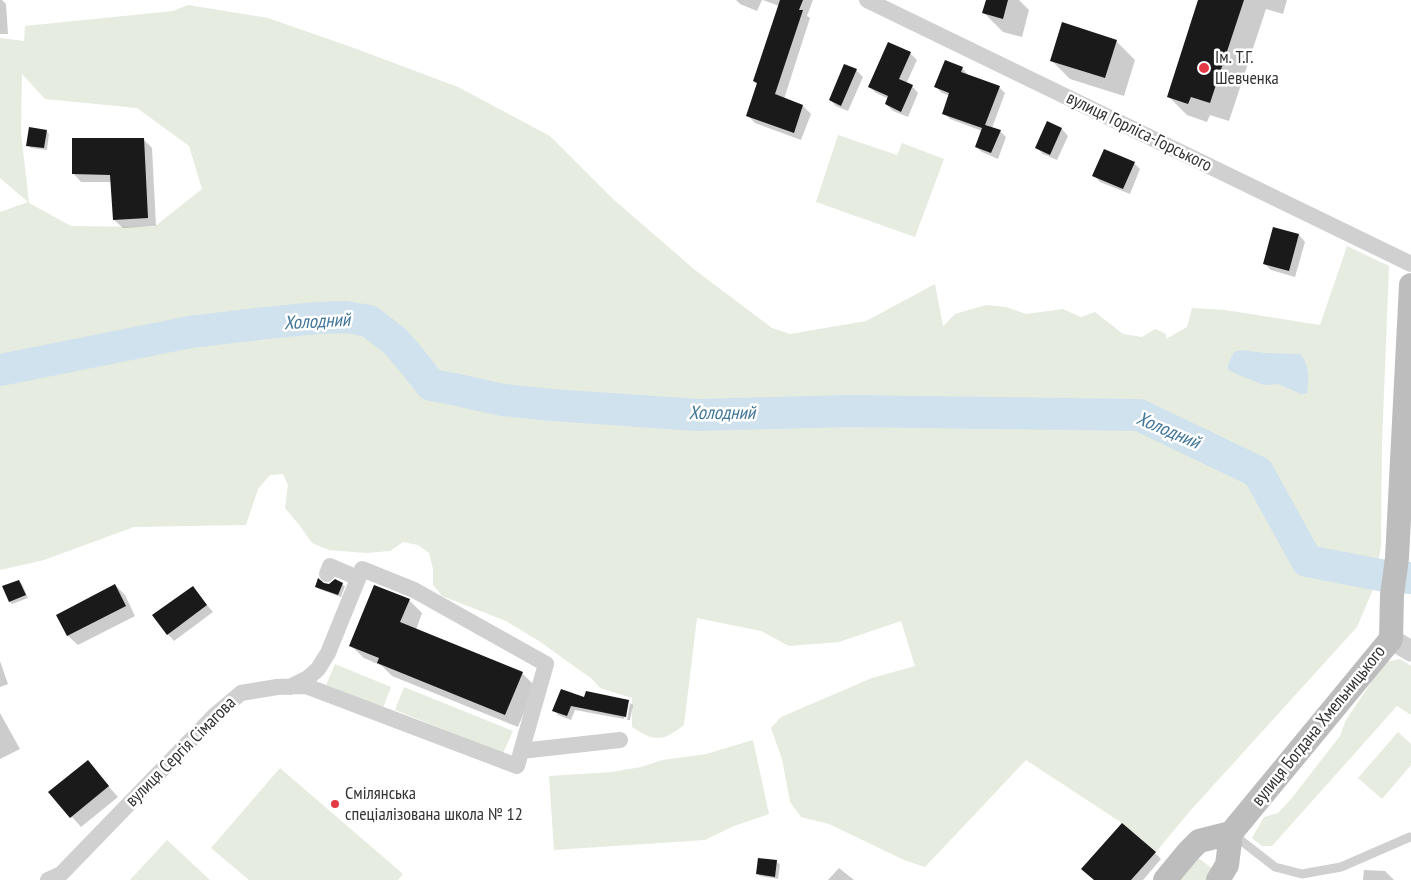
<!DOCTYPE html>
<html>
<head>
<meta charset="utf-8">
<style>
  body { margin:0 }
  canvas { display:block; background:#fff }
</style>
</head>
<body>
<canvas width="1411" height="880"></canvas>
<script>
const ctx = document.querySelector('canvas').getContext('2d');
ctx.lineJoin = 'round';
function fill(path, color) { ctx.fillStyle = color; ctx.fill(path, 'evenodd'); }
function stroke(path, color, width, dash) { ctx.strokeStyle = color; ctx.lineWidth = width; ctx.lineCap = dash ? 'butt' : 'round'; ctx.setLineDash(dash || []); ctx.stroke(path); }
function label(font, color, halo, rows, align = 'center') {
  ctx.font = font + ' "PT Sans Narrow",sans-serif'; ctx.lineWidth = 5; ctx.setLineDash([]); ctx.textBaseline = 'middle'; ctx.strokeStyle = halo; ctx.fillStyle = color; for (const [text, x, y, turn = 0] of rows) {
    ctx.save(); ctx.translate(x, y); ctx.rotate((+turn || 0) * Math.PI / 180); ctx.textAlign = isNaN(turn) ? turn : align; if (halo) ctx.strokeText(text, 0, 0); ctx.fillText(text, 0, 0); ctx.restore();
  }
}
fill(new Path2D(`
  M188,5L268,18L354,48L458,87L550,136L613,199L695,270L772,328L790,334L866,321L935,284L943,326L955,314L986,305L1006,307L1026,314L1063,309L1081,317L1095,312L1123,334L1142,337L1155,329L1166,334V339L1187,327L1192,308L1225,310L1320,325L1347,246L1389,266L1382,443L1381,546L1374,587L1357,627L1190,811L1156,852L1122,823L1026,760L925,867L904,860L829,824L801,817L790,802L782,759L771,728L781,717L872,678L915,666L901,621L839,642L789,646L761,631L697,618L684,725C662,742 655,742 632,727V698L600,688L592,679L539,641L506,621L442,596L433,585V569L429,553L418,545L403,542L390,551L366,553L329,550L312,543L300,526L285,508L288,485L283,474L270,475L258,489L246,525L134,527L44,560L0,570V212L28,202L0,178V38L24,41L25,26L173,11ZM22,74L45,99L137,108L189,146L202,189L154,227L71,226L29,203L21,132Z
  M838,135L897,155L902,143L944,159L915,237L816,202Z
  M1400,659L1411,666V715L1397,706L1272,846H1262L1252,838L1264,817L1278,813L1291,799L1340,736L1346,720L1385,662Z
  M335,664L391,687L383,708L326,685Z
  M404,687L513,731L503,753L395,710Z
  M1398,732L1411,744V765L1382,799L1358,778Z
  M753,740L769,814L734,826L705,840L554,850L549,776L612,772L641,767L662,760L706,754Z
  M280,768L403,874L398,880H249L211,848Z
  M167,840L210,880H130Z
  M1189,851L1217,872L1211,880H1165Z`), '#e6ecdf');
fill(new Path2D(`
  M1242,350L1265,353L1300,354C1310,365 1309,379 1307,393L1301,394L1278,384L1264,385L1239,375L1228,370V365L1234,352Z`), '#cfe2ee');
fill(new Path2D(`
  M0,0H2L6,4L8,34H0Z
  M736,0H762L757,11L740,4Z
  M763,0H813L807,16L810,18L784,99L803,106L811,114L801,140L755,123L747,115L758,85L754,81L779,6Z
  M987,0H1019L1029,10L1022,37L1003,32L984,13Z
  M1200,0H1287L1283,14L1266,9L1229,121L1210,115L1207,122L1187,115L1168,96Z
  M1116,41L1135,60L1124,96L1070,79L1051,60Z
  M910,53L917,60L906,84L912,86L918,93L908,117L893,111L886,104L889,99L876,93L870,87Z
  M962,68L968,75L999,87L1005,93L992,128L1000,131L1006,137L998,159L982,152L976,147L982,131L950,119L944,113L950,96L942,93L936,87Z
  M856,70L863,77L848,111L836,106L830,100Z
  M1048,123L1062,129L1068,136L1057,160L1043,154L1037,148Z
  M46,131L49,134L47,150L31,148L28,145Z
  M143,139L152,148L156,226L123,228L114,220L112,182H81L73,173Z
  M1134,163L1140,169L1130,194L1100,182L1094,175Z
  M1274,228L1299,235L1305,242L1295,277L1271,270L1264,263Z
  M19,581L22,584L28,598L12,604L10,602Z
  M342,584L345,586L341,597L319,589L316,586Z
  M115,585L125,595L135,616L78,645L68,636L57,615Z
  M192,588L213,612L174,641L168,634Z
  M409,600L422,613L416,630L522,673L535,686L518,727L392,676L382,666L364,658L350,645Z
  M0,661L8,684L0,687Z
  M585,699L628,701L630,702H627L624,719L575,710L571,720L558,715L554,710Z
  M630,703L633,705L630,720H627Z
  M0,713L20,749L0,759Z
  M87,762L118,797L81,827L50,792Z
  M1155,853L1161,859L1143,880H1094Z
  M777,862L780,865L778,879L760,876L757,873Z
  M839,868L854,880H828Z
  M1364,870L1385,871L1394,880H1363Z`), '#0003');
stroke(new Path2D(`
  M0,370L190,332L266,323L318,318L345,317L369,321L395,341L413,362L431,385L453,389L503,400L553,405L697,415L849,411L1139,415L1258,472L1307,561L1385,576L1411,578`), '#cfe2ee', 32);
fill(new Path2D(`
  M780,0H803L799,10H803L775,94L803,105L794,133L746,116L757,83L753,81Z
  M986,0H1008L1003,19L982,13Z
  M1198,0H1244L1210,103L1191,97L1188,104L1167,97Z
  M1062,22L1117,40L1105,78L1050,61Z
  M888,42L911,52L899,79L913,85L901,112L885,104L888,96L868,87Z
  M945,60L963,67L961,72L1000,86L985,125L1001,130L991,153L975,147L982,128L942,114L949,93L934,87Z
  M844,64L857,69L841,106L829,100Z
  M1047,121L1062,128L1050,155L1035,148Z
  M29,127L47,130L44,148L26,146Z
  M72,138H144L148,218L113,220L110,175L72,174Z
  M1104,149L1135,162L1123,189L1092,176Z
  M1273,227L1299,234L1289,271L1263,264Z
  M318,578L324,583L329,584L335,579L343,583L338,595L315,587Z
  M19,580L26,595L9,602L2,586Z
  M115,584L126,606L67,636L56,615Z
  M374,585L410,599L400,622L523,672L505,715L377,663L379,658L349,646Z
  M193,586L207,605L167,635L152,615Z
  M561,689L584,697L586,691L629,700L626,717L571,706L567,716L552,711Z
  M88,760L109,786L70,818L48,792Z
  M1122,823L1156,852L1131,880H1094L1081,869Z
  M758,858L777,860L775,877L756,874Z`), '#1a1a1a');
stroke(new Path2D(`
  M1234,835L1275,867L1302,874L1341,867L1410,837`), '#d0d0d0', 9);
stroke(new Path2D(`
  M867,0L1411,264
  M327,574L330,566L358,578
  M521,751L620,740
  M48,880L61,874L215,715L241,693L277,687L306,686L517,766L546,664L414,590L362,569L328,653L318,669L308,678L290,687`), '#d0d0d0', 16);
stroke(new Path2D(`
  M1391,639L1411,651`), '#d0d0d0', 21);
stroke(new Path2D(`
  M1165,880L1189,851L1199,841L1231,833
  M1218,880L1227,865L1231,833L1391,639L1392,595L1397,558L1411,285`), '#bdbdbd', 24);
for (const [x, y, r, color] of [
  [1204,68,6,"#e63946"],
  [335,804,5,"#e63946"]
]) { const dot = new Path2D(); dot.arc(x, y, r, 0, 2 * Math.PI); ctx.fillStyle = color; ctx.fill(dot); stroke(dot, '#fff', 2); }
label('18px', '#333', '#fff', [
  ["Ім. Т.Г.",1215,58],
  ["Шевченка",1215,79],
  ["Смілянська",345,794],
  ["спеціалізована школа № 12",345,815]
], 'left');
label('18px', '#333', '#fff', [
  ["вулиця Горліса-Горського",1139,132,26],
  ["вулиця Богдана Хмельницького",1319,726,-51],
  ["вулиця Сергія Сімагова",181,752,-45]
]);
label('italic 19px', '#3f7597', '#fff', [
  ["Холодний",317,322,-3],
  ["Холодний",722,414],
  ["Холодний",1168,431,23]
]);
</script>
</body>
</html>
